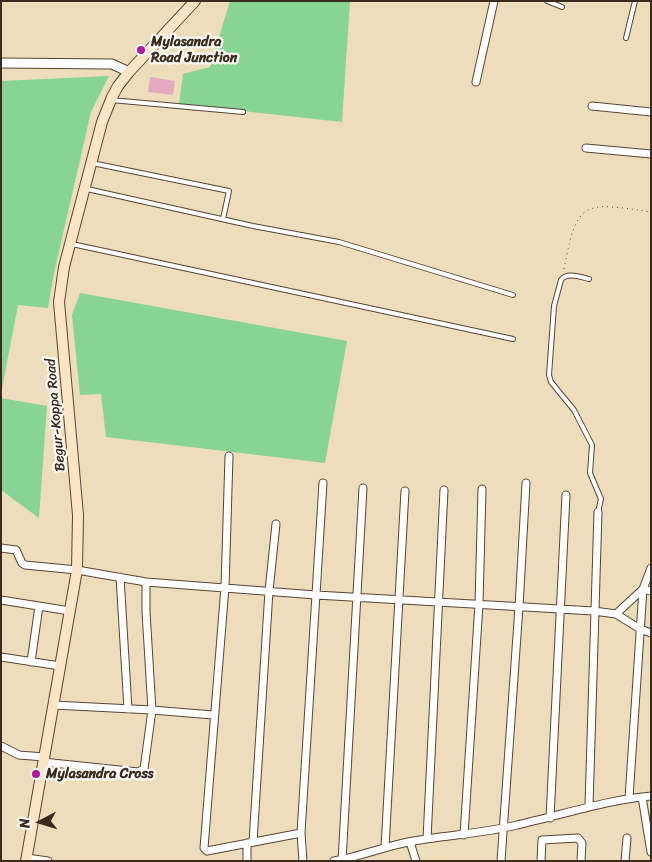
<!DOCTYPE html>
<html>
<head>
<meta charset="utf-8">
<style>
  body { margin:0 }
  #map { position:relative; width:652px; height:862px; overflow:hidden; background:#edb; font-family:Sriracha,sans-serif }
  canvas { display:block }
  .frame { position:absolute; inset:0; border:2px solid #3b2a1e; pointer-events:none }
  .north { position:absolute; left:15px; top:797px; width:50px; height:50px; -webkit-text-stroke:4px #fdfcf7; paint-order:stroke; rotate:265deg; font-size:14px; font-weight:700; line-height:20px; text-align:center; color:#3b2a1e }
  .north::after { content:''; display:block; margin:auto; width:18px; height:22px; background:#3b2a1e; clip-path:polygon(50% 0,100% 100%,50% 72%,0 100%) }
</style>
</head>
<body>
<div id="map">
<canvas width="652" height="862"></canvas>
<div class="frame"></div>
<div class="north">N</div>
</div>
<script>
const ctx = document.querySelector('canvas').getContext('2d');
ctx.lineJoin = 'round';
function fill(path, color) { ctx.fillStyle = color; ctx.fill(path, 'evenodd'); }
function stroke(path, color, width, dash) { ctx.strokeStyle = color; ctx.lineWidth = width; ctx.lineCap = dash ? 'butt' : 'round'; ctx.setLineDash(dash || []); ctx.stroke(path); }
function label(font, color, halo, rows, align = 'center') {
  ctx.font = font + ' Sriracha,sans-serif'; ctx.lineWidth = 4.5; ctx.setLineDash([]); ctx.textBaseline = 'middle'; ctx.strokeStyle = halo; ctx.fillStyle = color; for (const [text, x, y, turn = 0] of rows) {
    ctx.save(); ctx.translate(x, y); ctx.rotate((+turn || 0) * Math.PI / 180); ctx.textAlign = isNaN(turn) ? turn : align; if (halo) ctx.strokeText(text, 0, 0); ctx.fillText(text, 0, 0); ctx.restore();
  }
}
fill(new Path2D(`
  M230,1H350L342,122L179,104L183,74L210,67Z
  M109,76L91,112L54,273L48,308L18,305L1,394V81Z
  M80,293L347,341L325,463L106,437L101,394L80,395L72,315Z
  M1,398L47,406L39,518L1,490Z`), '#88d492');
fill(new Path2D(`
  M150,77L175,81L173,95L148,92Z`), '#e2a9bf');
const service = new Path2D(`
  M547,1L562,7
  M626,38L635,1
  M111,100L243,112
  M92,163L229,191L223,219
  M87,189L253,226L339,242L513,295
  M72,244L513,339
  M589,279C580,277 567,272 561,280L554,306L549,375L551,382L574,410L592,445L590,473L601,499L598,512`);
const minor = new Path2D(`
  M476,82L494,1
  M592,106L651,112
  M586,148L651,154
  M229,456L225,587L204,848L207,851L301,833L303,861
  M1,548L16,550L22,563L25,565L77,570L146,582L316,595L594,611L616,614L640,629L651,633
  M120,577L128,709
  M1,600L70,611
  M616,614L643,589L651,591
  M1,657L60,666
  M31,662L39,606
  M53,705L152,710L213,715
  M1,746L19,755L44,757
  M43,762L138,772L144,769L152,710L146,612V582
  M642,797L651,852
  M629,798L643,589L651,568
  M589,806L598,512
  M550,818L566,495
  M301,833L323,483
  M464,835L479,604L482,489
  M427,839L444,490
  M253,842L269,591L276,524
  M410,842L416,861
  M247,843V861
  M385,847L405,491
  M27,858L48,861
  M334,861C359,857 383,847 408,842C444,835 481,834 517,825C562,815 605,800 651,796
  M342,861L363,488
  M501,861L519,607L526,483
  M541,861L542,840L578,838L582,843L581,861
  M625,861L627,838`);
const tertiary = new Path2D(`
  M1,63L112,64L129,72`);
const secondary = new Path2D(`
  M26,861L77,570L78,515L59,302L64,267L102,122L112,97L118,86L129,72L195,1`);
stroke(service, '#564536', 6);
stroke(minor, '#564536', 9);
stroke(tertiary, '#564536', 11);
stroke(secondary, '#564536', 12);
stroke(new Path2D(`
  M564,269C577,199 584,202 651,212`), '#564536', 1, [1, 4]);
stroke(service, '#fff', 4);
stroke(minor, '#fff', 7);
stroke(tertiary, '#fff', 9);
stroke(secondary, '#fce5c4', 10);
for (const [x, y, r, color] of [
  [141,50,5,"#b5179e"],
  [36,774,5,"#b5179e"]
]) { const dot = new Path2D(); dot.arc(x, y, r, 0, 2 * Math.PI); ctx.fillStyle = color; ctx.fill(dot); stroke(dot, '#fdfcf7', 2); }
label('bold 14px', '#3b2a1e', '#fdfcf7', [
  ["Mylasandra",151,42],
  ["Road Junction",151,58],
  ["Mylasandra Cross",46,774]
], 'left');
label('14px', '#3b2a1e', '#fdfcf7', [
  ["Begur-Koppa Road",56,415,-95]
]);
</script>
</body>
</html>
